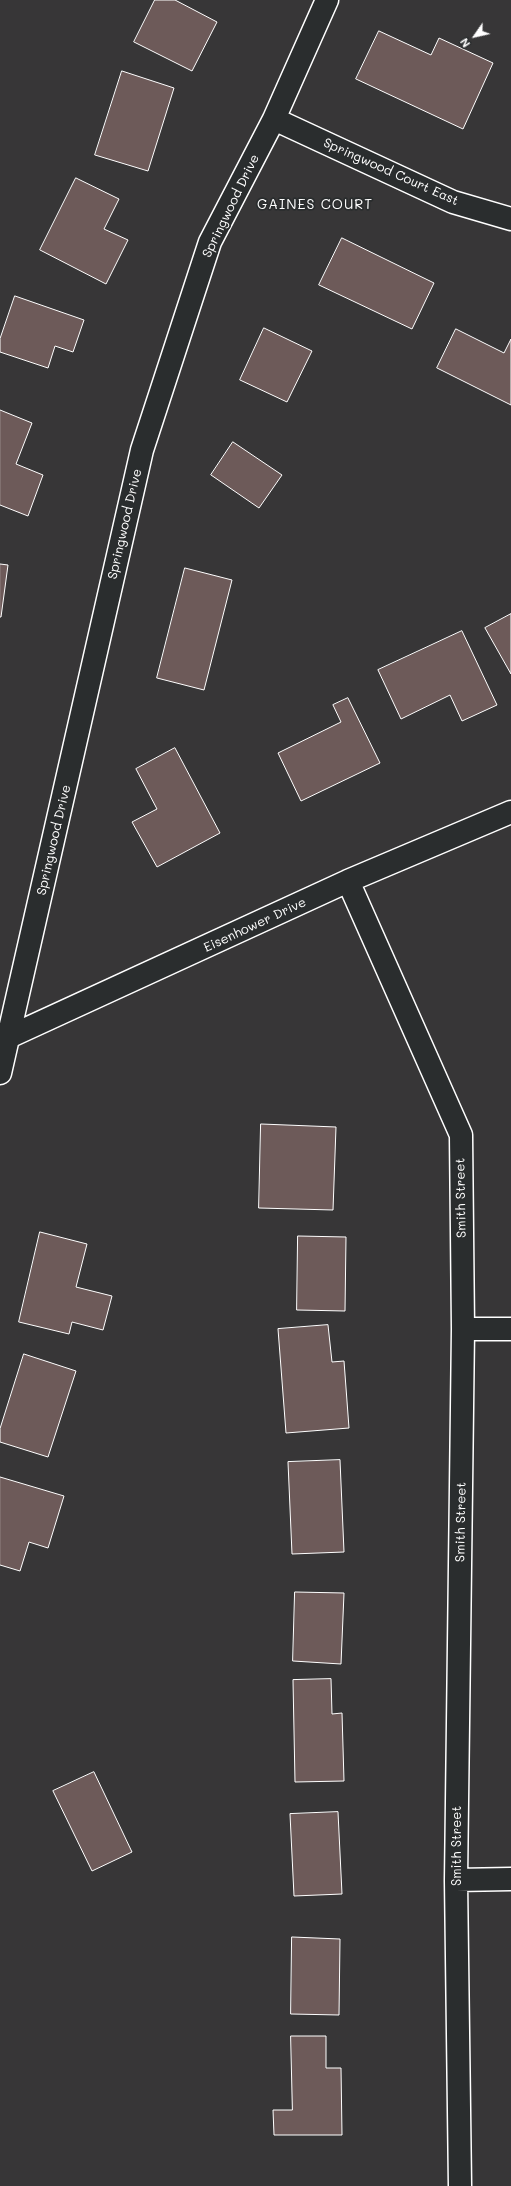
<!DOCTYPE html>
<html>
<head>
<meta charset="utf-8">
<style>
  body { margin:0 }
  #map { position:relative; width:511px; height:2186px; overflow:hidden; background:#373637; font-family:Mali,sans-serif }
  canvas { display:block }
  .north { position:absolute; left:455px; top:16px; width:40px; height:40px; -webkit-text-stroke:3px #2a2d2e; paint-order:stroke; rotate:236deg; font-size:11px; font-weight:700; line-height:16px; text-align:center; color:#fff }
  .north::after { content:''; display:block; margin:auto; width:14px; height:18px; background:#fff; clip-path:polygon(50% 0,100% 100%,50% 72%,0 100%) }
</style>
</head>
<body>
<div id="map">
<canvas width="511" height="2186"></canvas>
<div class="north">N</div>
</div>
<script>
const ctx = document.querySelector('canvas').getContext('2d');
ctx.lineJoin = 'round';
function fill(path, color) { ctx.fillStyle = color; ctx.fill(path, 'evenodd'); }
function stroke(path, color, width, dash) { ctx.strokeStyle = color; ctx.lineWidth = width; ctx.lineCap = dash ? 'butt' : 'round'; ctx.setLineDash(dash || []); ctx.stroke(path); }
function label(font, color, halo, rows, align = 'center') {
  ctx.font = font + ' Mali,sans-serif'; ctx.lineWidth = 3.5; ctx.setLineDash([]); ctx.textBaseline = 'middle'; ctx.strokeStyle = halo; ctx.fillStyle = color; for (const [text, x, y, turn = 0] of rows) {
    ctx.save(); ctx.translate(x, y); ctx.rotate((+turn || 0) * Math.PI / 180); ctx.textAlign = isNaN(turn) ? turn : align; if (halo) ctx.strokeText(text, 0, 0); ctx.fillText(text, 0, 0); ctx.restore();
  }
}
const building = new Path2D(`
  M155,0H175L217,22L192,71L134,42Z
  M379,31L431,55L439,38L493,63L463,129L356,79Z
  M122,71L174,88L148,171L95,155Z
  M76,178L119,199L104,229L128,240L106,284L40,250Z
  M342,238L434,283L412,329L319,285Z
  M15,296L84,320L73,352L55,346L48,368L0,352V339Z
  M264,328L312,351L287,402L240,380Z
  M456,329L504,353L511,339V405L437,368Z
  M0,410L32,423L16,464L43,475L28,516L0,505Z
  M233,442L282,475L259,508L211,475Z
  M0,564L8,565L1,617H0Z
  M185,568L232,580L204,690L157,678Z
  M511,614V674L485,628Z
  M462,631L497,705L462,721L450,695L401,719L378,670Z
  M348,698L380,763L301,801L278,753L341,722L333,705Z
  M175,748L220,833L157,867L132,822L157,809L136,769Z
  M261,1124L336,1127L333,1210L259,1208Z
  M40,1232L87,1244L76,1287L112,1296L103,1330L72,1322L69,1334L19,1322Z
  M298,1236L346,1237L345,1311L297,1310Z
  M328,1325L332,1362L344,1361L349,1428L286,1433L278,1329Z
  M24,1354L76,1371L48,1457L0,1442V1429Z
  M340,1460L344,1552L292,1554L288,1462Z
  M0,1477L64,1496L48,1548L29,1542L20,1571L0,1565Z
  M295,1592L344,1593L341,1664L293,1661Z
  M331,1679L332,1714L342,1713L344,1781L295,1782L293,1680Z
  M94,1772L132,1852L92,1871L53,1791Z
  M338,1812L342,1894L294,1896L290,1814Z
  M292,1937L340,1939L339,2015L291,2014Z
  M291,2036H326V2068H341L342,2135H274L273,2110H292Z`);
fill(building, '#6d5a59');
stroke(building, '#fff', 1);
const minor = new Path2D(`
  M274,119L453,202L511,219
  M348,881L461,1135L463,1329L456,1880L460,2186
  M0,1041L348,881L511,812
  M0,1073L142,450L210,242L274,119L327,0
  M463,1329H511
  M456,1880L511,1879`);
stroke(minor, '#fff', 25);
stroke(minor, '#2a2d2e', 22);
label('13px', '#fff', '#2a2d2e', [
  ["Springwood Court East",391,172,24],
  ["Springwood Drive",231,206,-64],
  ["Springwood Drive",125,524,-77],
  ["Springwood Drive",54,840,-77],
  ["Eisenhower Drive",255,925,-25],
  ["Smith Street",461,1198,-91],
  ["Smith Street",461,1522,-89],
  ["Smith Street",457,1846,-90]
]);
ctx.letterSpacing = '1px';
label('14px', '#fff', '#2a2d2e', [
  ["GAINES COURT",315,205]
]);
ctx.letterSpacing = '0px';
</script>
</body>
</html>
